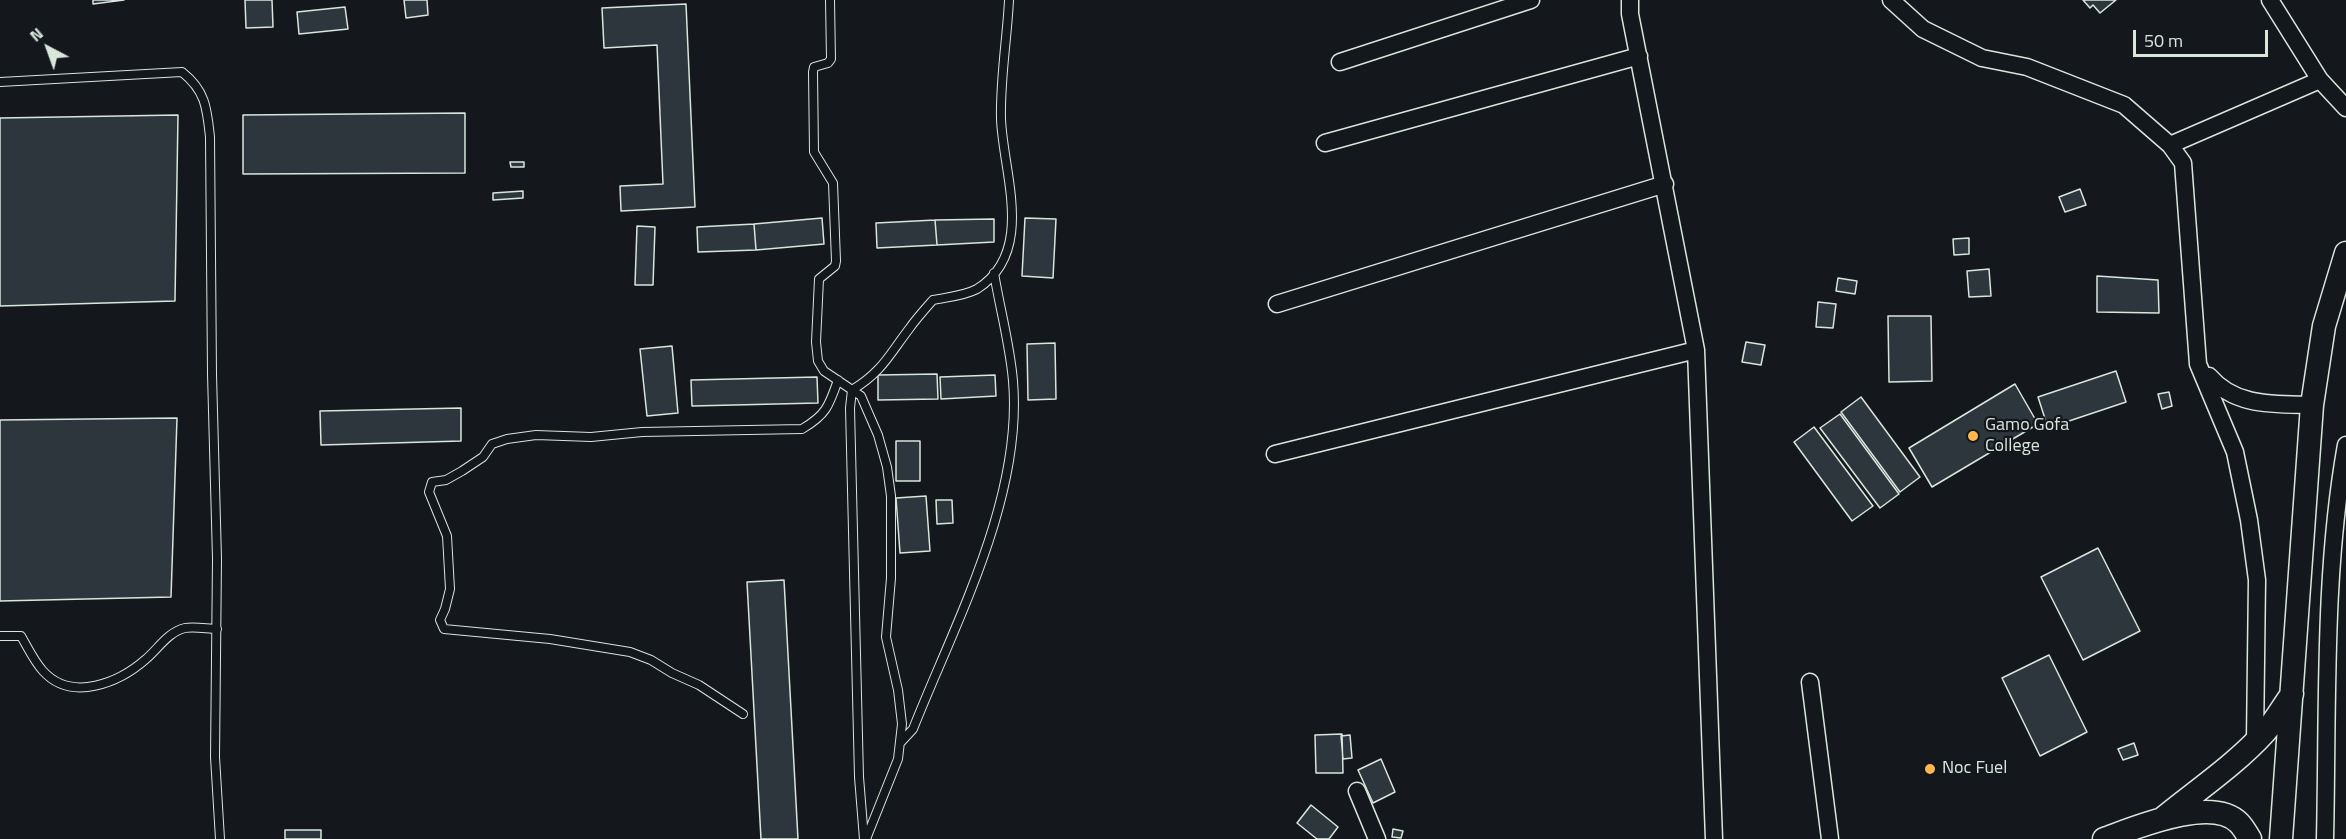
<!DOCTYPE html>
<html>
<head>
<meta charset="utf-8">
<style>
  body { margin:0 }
  #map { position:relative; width:2346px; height:839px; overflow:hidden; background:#14181c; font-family:"Titillium Web",sans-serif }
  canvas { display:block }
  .north { position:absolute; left:18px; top:18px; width:60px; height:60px; -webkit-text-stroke:4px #14181c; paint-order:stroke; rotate:319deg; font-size:16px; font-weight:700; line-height:24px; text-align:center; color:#d8e6dc }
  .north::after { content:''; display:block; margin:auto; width:21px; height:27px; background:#d8e6dc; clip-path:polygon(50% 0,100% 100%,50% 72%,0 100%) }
  .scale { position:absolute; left:2133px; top:30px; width:135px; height:27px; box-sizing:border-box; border:3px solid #d8e6dc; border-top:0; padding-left:8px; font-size:18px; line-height:21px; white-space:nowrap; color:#d8e6dc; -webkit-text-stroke:4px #14181c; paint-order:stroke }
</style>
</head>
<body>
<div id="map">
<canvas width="2346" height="839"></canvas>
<div class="north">N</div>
<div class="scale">50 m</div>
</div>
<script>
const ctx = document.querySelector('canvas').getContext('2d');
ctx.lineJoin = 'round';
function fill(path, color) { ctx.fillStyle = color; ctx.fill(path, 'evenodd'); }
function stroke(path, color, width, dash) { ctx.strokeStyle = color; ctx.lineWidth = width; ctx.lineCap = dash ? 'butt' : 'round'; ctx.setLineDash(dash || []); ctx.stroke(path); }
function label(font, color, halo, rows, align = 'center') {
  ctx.font = font + ' "Titillium Web",sans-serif'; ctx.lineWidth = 4.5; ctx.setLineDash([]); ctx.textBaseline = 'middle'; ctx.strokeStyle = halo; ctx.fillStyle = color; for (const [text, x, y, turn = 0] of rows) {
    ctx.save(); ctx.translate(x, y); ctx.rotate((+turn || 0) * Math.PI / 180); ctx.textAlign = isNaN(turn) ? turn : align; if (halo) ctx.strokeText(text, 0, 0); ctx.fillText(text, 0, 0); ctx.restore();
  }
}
const building = new Path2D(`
  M93,0H124L93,4Z
  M245,0H272L273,27L246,28Z
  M404,0H427L428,15L406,18Z
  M2083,0H2116L2100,13L2093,5L2090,8Z
  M686,4L695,207L621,211L620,186L663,184L657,45L604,48L602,8Z
  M345,7L348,29L299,34L297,12Z
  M465,113V173L243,174V115Z
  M178,115L175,301L0,306V118Z
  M510,162H524V167H511Z
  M2080,189L2086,205L2065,212L2059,197Z
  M523,191V198L493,200V193Z
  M822,218L824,244L756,250L754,224Z
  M1025,218L1056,219L1053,278L1022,276Z
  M994,219V242L937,245L935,220Z
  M935,220L937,245L877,248L876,223Z
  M754,224L756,250L698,252L697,227Z
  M637,226L655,227L653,285H635Z
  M1969,238V254L1954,255L1953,239Z
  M1989,269L1991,296L1969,297L1967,271Z
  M2097,276L2158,280L2159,313L2097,312Z
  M1838,278L1857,281L1855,294L1836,291Z
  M1818,302L1836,304L1833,328L1816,327Z
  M1888,316H1931L1932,381L1889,382Z
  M1746,342L1765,345L1761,365L1742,362Z
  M1055,343L1056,399L1028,400L1027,344Z
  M672,346L678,413L647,416L640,349Z
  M2116,371L2126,402L2048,428L2038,397Z
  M937,374L938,399L878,400V375Z
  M995,375L996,396L941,399L940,377Z
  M817,377L818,403L692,406L691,380Z
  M2015,384L2038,424L1932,487L1909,448Z
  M2169,392L2172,406L2162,409L2158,394Z
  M1861,397L1920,477L1900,492L1841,412Z
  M461,408V441L321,445L320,411Z
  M1840,414L1899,494L1880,508L1820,428Z
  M177,418L171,597L0,601V420Z
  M1814,427L1873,506L1852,521L1794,442Z
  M896,441H920V481H896Z
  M926,496L930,551L900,553L896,498Z
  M936,500H952L953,523L937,524Z
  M2098,548L2140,631L2083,660L2041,577Z
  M784,580L798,839H761L747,582Z
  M2049,655L2087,732L2040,756L2002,678Z
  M1342,734L1343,773H1316L1315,735Z
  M1350,735L1352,758L1343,759L1341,736Z
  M2134,743L2138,755L2123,760L2118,749Z
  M1381,759L1395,792L1373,803L1358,770Z
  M1311,805L1338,827L1329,839H1317L1297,823Z
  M1393,829L1403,831L1401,838L1392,837Z
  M285,830H321V839H285Z`);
fill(building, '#2c363c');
stroke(building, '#d8e6dc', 1.5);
const lane = new Path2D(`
  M830,0L831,59L828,63L814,67L813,72L814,152L833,183L836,261L835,266L819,279L816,342L818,361L824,371L861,396L878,435L887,467L891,496V578L886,637L898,690L902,724L898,759L866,839
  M0,82L182,72C206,91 207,109 210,137L212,374L217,559L215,757L220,839
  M852,390C882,372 889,355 909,329C916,319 925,309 933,300C947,297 964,296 977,289C1036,252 1003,173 1001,119C1000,79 1007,40 1009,0
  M852,390L850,408L859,777L864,839
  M0,636H21C28,648 34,661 43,671C72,703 120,682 146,659C158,649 168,632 185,628C194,626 208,629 217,629
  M743,714L699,685L672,673L651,660L630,652L550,639L444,629L440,620L445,609L450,589L447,536L429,492L432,482L446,480L462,471L483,457L492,444L507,439L536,435L591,437L642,432L802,429C826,415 829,406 838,380
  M901,742L913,729C955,623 1023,498 1013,381C1010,345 1000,309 994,273`);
const street = new Path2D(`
  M1630,0V14L1696,350L1714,839
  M1891,0L1923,29L1982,58L2027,67L2124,105L2170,145L2183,163L2198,364L2235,452L2249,520L2257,580L2255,741
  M2270,0L2320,80L2346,108
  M1340,62L1531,0
  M1325,143L1639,56
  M2170,145L2320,80
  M1277,304L1665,184
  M2209,376C2235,407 2274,404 2312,405
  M1275,454L1696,350
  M1810,682L1830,839
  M1357,791L1377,839
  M2325,839C2328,708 2323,574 2346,445`);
const secondary = new Path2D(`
  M2162,819C2196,791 2235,765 2265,732C2275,721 2283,706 2292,694
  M2104,839C2135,828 2212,795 2239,823C2243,827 2247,834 2250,839
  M2281,839L2312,405L2324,326L2346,253`);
stroke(lane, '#d8e6dc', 10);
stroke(street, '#d8e6dc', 19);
stroke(secondary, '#d8e6dc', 25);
stroke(lane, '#14181c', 8);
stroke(street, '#14181c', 16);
stroke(secondary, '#14181c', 22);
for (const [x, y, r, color] of [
  [1973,436,6,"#ffb74d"],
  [1930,769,6,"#ffb74d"]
]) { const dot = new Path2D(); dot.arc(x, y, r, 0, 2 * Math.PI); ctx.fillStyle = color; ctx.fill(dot); stroke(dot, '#14181c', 2); }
label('18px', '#d8e6dc', '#14181c', [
  ["Gamo Gofa",1985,426],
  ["College",1985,447],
  ["Noc Fuel",1942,769]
], 'left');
</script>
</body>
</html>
